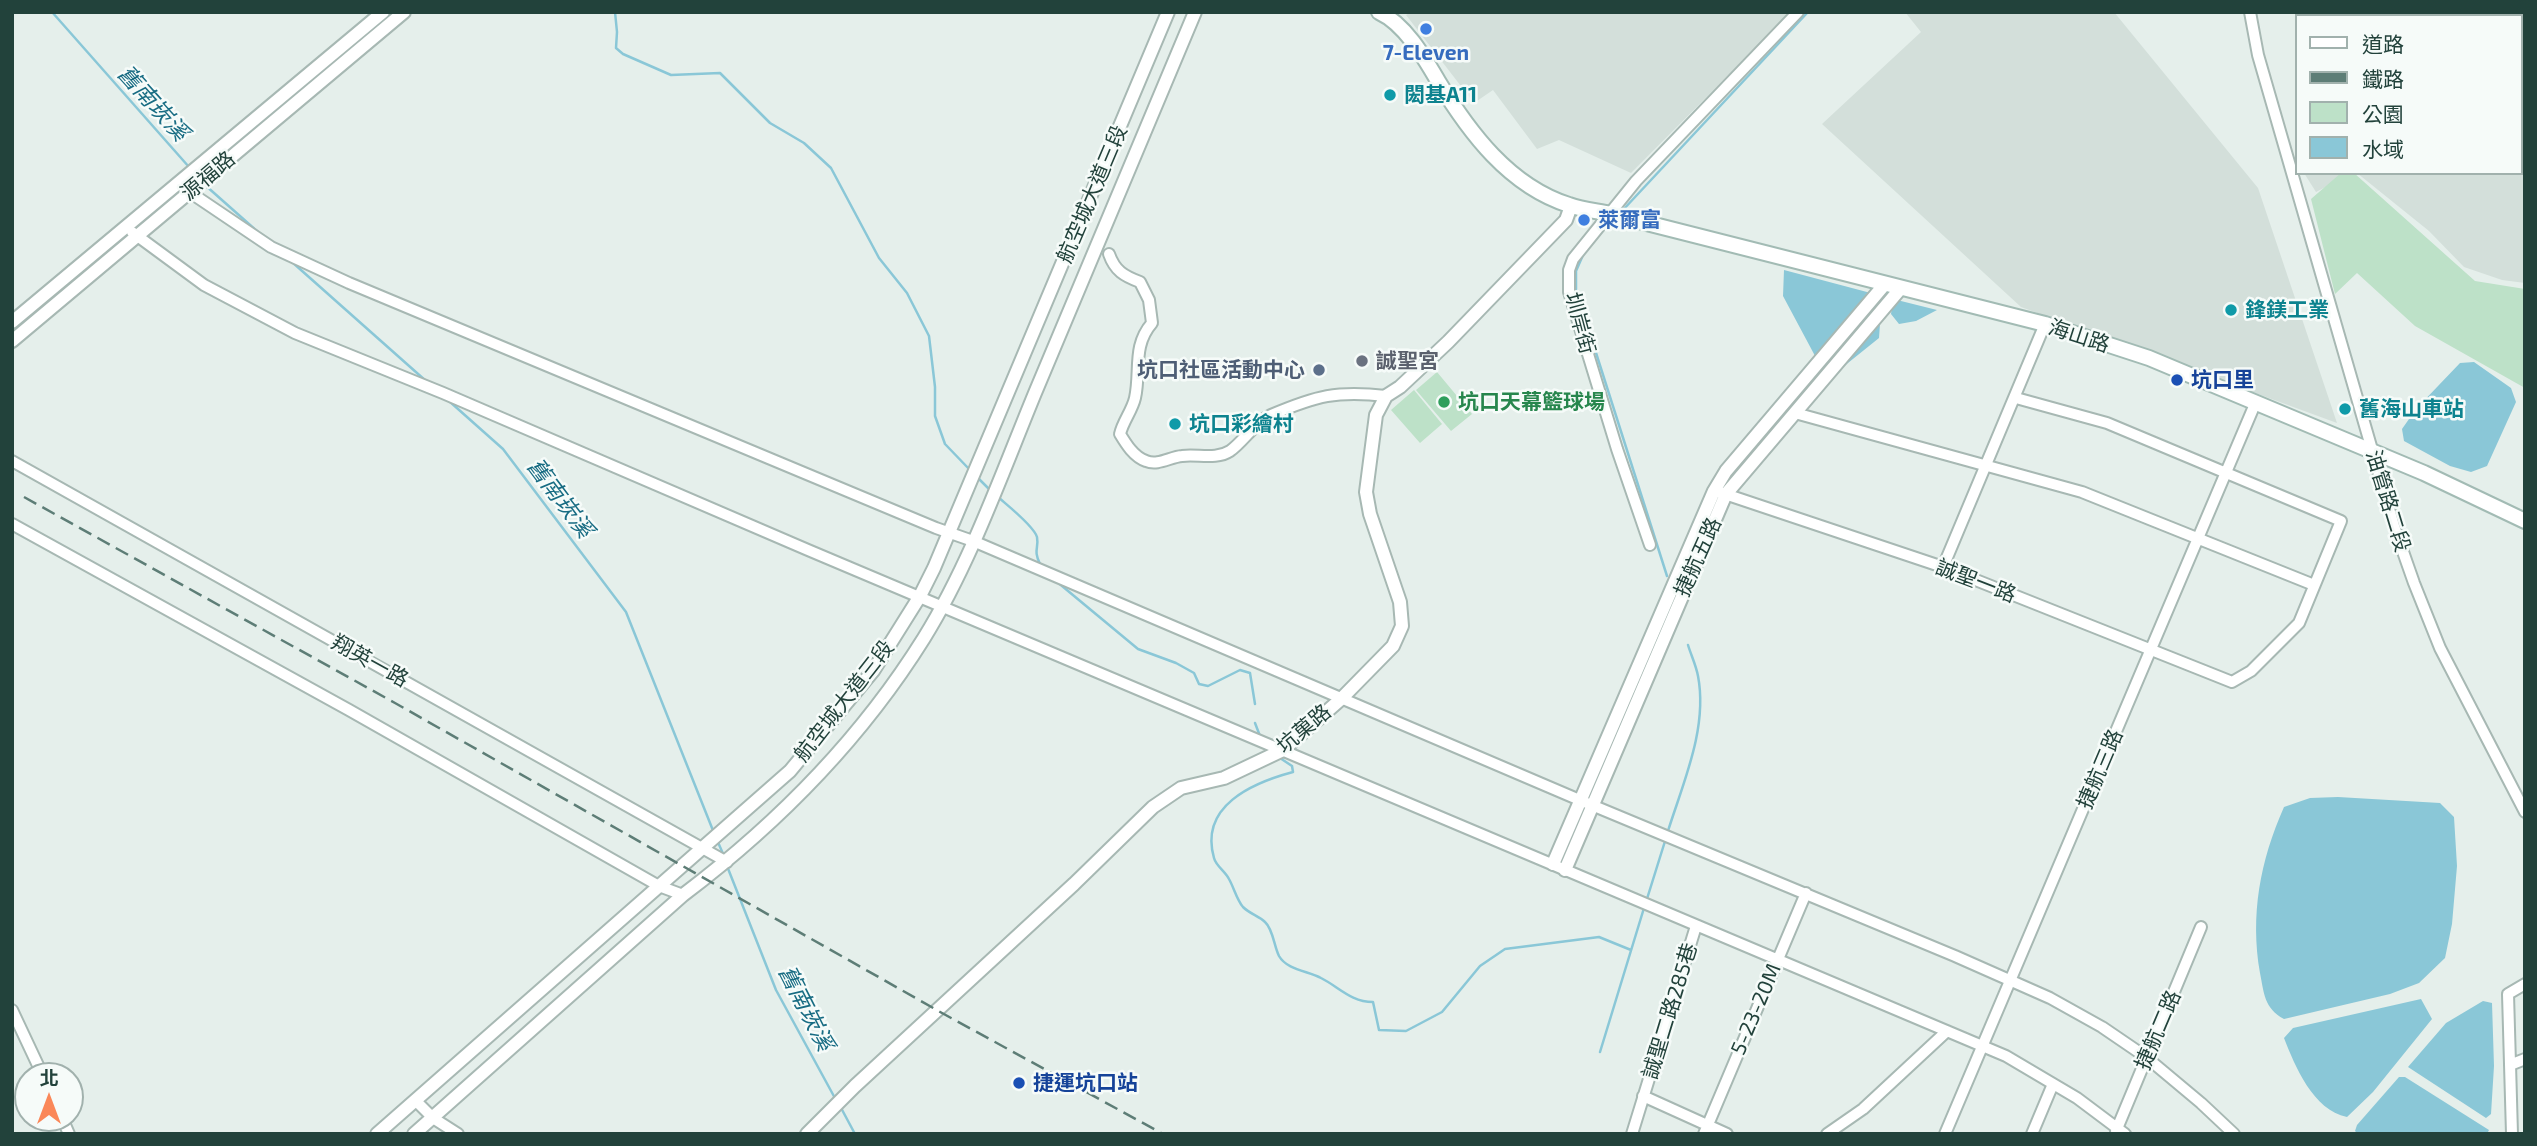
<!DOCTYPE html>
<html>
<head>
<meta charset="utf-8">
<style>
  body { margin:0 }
  #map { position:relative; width:2537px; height:1146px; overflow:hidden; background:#e5efeb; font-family:"Exo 2","Noto Sans TC",sans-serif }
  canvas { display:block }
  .frame { position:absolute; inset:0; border:14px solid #22423b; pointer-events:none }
  .legend { position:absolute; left:2295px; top:14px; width:228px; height:161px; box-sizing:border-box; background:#f6fbf9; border:2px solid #a1b1ad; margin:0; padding:9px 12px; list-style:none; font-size:21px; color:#22423b }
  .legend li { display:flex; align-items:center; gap:14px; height:35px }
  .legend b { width:35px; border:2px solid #a1b1ad }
  .north { position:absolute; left:14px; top:1062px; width:70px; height:70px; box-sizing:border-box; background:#f6fbf9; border:2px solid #a1b1ad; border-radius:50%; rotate:0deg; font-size:19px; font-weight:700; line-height:28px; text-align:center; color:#22423b }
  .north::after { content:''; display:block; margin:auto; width:24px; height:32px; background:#fa8758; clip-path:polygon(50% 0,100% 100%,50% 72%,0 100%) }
</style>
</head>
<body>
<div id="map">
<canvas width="2537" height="1146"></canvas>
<div class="frame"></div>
<ul class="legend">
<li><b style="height:9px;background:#fff"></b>道路</li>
<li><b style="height:9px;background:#5d7d76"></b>鐵路</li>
<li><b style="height:19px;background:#bde1c8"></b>公園</li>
<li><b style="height:19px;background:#8ac7d7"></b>水域</li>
</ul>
<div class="north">北</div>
</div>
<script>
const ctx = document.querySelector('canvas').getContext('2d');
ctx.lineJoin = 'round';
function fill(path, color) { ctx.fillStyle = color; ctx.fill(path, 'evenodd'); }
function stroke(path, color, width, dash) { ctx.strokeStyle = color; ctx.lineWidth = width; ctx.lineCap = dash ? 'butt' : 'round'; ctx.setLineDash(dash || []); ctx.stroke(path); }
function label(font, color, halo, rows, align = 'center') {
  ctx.font = font + ' "Exo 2","Noto Sans TC",sans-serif'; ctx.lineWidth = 5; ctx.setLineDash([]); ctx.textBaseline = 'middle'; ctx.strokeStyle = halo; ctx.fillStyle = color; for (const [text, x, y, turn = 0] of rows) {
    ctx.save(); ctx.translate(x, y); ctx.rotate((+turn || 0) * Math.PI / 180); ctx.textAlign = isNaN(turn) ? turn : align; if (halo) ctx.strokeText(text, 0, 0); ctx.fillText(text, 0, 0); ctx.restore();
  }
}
fill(new Path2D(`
  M1411,12H1791L1631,173L1559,140L1537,149L1493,90L1474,103L1406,15Z
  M1905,12H2114L2258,188L2337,423L2021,307L1822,124L1921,32Z
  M2468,12H2525V283L2502,280L2464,267L2429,231L2357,173H2521V16H2470Z
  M2304,173H2353L2316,192Z`), '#d3dfda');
fill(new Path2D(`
  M2341,173H2354L2475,281L2525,289V388L2415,326L2357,273L2335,294L2311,199Z
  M1437,372L1472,414L1451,431L1416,390Z
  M1414,390L1442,424L1420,443L1391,410Z`), '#bde1c8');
fill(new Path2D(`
  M1784,270L1882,296L1879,338L1838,371L1830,373L1822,369L1783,296Z
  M1893,299L1937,310L1916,321L1899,324L1891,314Z
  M2474,362L2511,388L2516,402L2487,466L2471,472L2450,466L2404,441L2402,429L2416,409L2460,363Z
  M2338,797L2440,803L2454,817L2457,866L2452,924L2445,958L2419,983L2390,994L2284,1019C2264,1008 2264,993 2260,973C2250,915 2260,861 2284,807L2310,798Z
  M2421,999L2432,1019L2373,1092L2347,1117C2313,1110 2295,1066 2284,1038L2293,1028Z
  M2483,1001L2492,1003L2494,1066L2491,1114L2486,1118L2408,1067L2446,1023Z
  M2399,1077H2405L2489,1130L2487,1134H2358L2355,1131L2357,1125Z`), '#8ac7d7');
stroke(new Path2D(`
  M52,12L189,167
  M615,12L617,32L616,48L623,54L671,75L720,73L770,123L804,143L831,168L879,258L907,293L929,336L935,387V416L945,444L970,470
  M205,185L258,232
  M1622,211L1808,12
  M1583,255L1576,271V290L1667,576
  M292,262L426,381
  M449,401L503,449L626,612L714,833
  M978,478L990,490
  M998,497C1007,505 1034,526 1037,537C1039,548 1033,550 1040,564
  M1056,581L1138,649L1176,663L1194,673L1199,684L1208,686L1240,670L1250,673L1255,704
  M1255,723L1260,736
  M1277,756L1292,766L1293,772C1252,783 1199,806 1214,858C1216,866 1225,871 1229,879C1234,888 1237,900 1243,907C1250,914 1259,916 1265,922C1273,929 1274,946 1279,956C1287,970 1308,971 1321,978C1339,987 1351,1002 1373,1002L1379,1030L1406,1031L1442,1012L1480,966L1505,949L1599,937L1631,950
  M1668,831C1683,783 1708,728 1698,676C1696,665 1691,655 1688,645
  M717,840L724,856
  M727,866L776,990L836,1100
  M1646,902L1666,838
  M1600,1052L1644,908
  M840,1106L855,1134`), '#8ac7d7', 2.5);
const minor = new Path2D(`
  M2250,12L2258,55L2394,526L2414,583L2440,648L2525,812
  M185,189L271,247L349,283L936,528L973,541L1582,801L1955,956L2050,998L2102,1027L2146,1057L2201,1103L2234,1134
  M132,232L204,285L295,333L443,393L808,550L2006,1056L2077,1098L2125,1134
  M1109,254C1115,271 1124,276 1140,282L1149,300L1152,323C1132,346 1141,371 1135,398C1132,411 1123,421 1120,434C1126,444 1134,457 1146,461C1158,466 1170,457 1182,456C1198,454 1216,460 1230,451C1244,441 1255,422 1271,415C1316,396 1337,390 1386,396
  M1795,413L2082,492L2314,585
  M12,461L727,862
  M1719,492L1943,567L2232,682L2251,671L2299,623L2341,521L2107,423L2016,398
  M12,524L349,710L659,886L683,895
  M1650,545L1617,449L1569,292V270L1573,259L1636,181L1798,12
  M1943,567L2045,324
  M12,1010L43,1076
  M2510,1065L2525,1059
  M1643,1096L1727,1134
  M415,1100L433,1118L458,1134
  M62,1118L69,1134
  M2116,1131L2201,927
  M1632,1134L1696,926
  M1704,1134L1806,893
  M1827,1134L1863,1109L1947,1031
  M1945,1134L2255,404
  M2032,1134L2053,1084
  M2512,1134L2508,994L2525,984`);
const tertiary = new Path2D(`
  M12,322L383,12
  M12,341L404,12
  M1553,864L1714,491L1726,471L1885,284
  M1565,870L1726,494L1901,288
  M377,1134L790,771L873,671L920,596L934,568L1168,12
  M414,1134L683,895C777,824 861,739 924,638C970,564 1002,473 1035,393C1088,266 1142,139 1195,12
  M807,1134L855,1086L1074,884L1153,807L1181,788L1224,778L1283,750L1341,699L1393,646L1402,626L1400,602L1370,514L1366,492L1376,415L1386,396L1400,387L1448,342L1566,220L1571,206`);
const secondary = new Path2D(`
  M1379,12C1405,24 1424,57 1438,81C1469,132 1509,186 1569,205C1582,210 1597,211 1611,214L2045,324L2149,358L2424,473L2525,521`);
stroke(minor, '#a7b8b3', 14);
stroke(tertiary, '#a7b8b3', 16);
stroke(secondary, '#a2bbb4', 18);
stroke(minor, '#fff', 10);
stroke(tertiary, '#fff', 12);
stroke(secondary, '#fff', 14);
stroke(new Path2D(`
  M24,497L395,703L942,1013L1163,1134`), '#5d7d76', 2.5, [14, 7]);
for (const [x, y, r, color] of [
  [1426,29,7,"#3f7fe0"],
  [1390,95,7,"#0f9aa8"],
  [1584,220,7,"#3f7fe0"],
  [2231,310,7,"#0f9aa8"],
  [1362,361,7,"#6b7280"],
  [1319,370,7,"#5c6f8a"],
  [2177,380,7,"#1a4fb4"],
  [1444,402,7,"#2e9e5b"],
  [2345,409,7,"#0f9aa8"],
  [1175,424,7,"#0f9aa8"],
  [1019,1083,7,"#1a4fb4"]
]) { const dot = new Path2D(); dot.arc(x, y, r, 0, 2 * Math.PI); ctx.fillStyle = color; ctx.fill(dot); stroke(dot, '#f6fbf9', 2.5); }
label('bold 21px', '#366cbe', '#f6fbf9', [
  ["7-Eleven",1426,53],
  ["萊爾富",1598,220,"left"]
]);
label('bold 21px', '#0d838f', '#f6fbf9', [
  ["閎基A11",1404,95],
  ["鋒鎂工業",2245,310],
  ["舊海山車站",2359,409],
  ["坑口彩繪村",1189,424]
], 'left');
label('21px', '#22423b', '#f6fbf9', [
  ["源福路",208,176,-40],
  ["航空城大道三段",1092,194,-67],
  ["圳岸街",1580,323,75],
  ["海山路",2079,336,18],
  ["油管路二段",2388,501,73],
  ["捷航五路",1698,557,-66],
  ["誠聖一路",1976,581,21],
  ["翔英一路",370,661,29],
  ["航空城大道三段",844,701,-52],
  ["坑菓路",1304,729,-40],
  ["捷航三路",2100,769,-67],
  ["5-23-20M",1756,1009,-67],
  ["誠聖二路285巷",1670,1011,-73],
  ["捷航二路",2158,1030,-67]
]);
label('bold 21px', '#5b616d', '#f6fbf9', [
  ["誠聖宮",1376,361]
], 'left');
label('bold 21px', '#4e5e75', '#f6fbf9', [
  ["坑口社區活動中心",1305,370]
], 'right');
label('bold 21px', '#164399', '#f6fbf9', [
  ["坑口里",2191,380],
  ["捷運坑口站",1033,1083]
], 'left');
label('bold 21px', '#27864d', '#f6fbf9', [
  ["坑口天幕籃球場",1458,402]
], 'left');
label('italic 23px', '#186c83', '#f6fbf9', [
  ["舊南崁溪",153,103,48],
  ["舊南崁溪",560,498,53],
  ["舊南崁溪",806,1008,63]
]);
</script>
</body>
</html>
